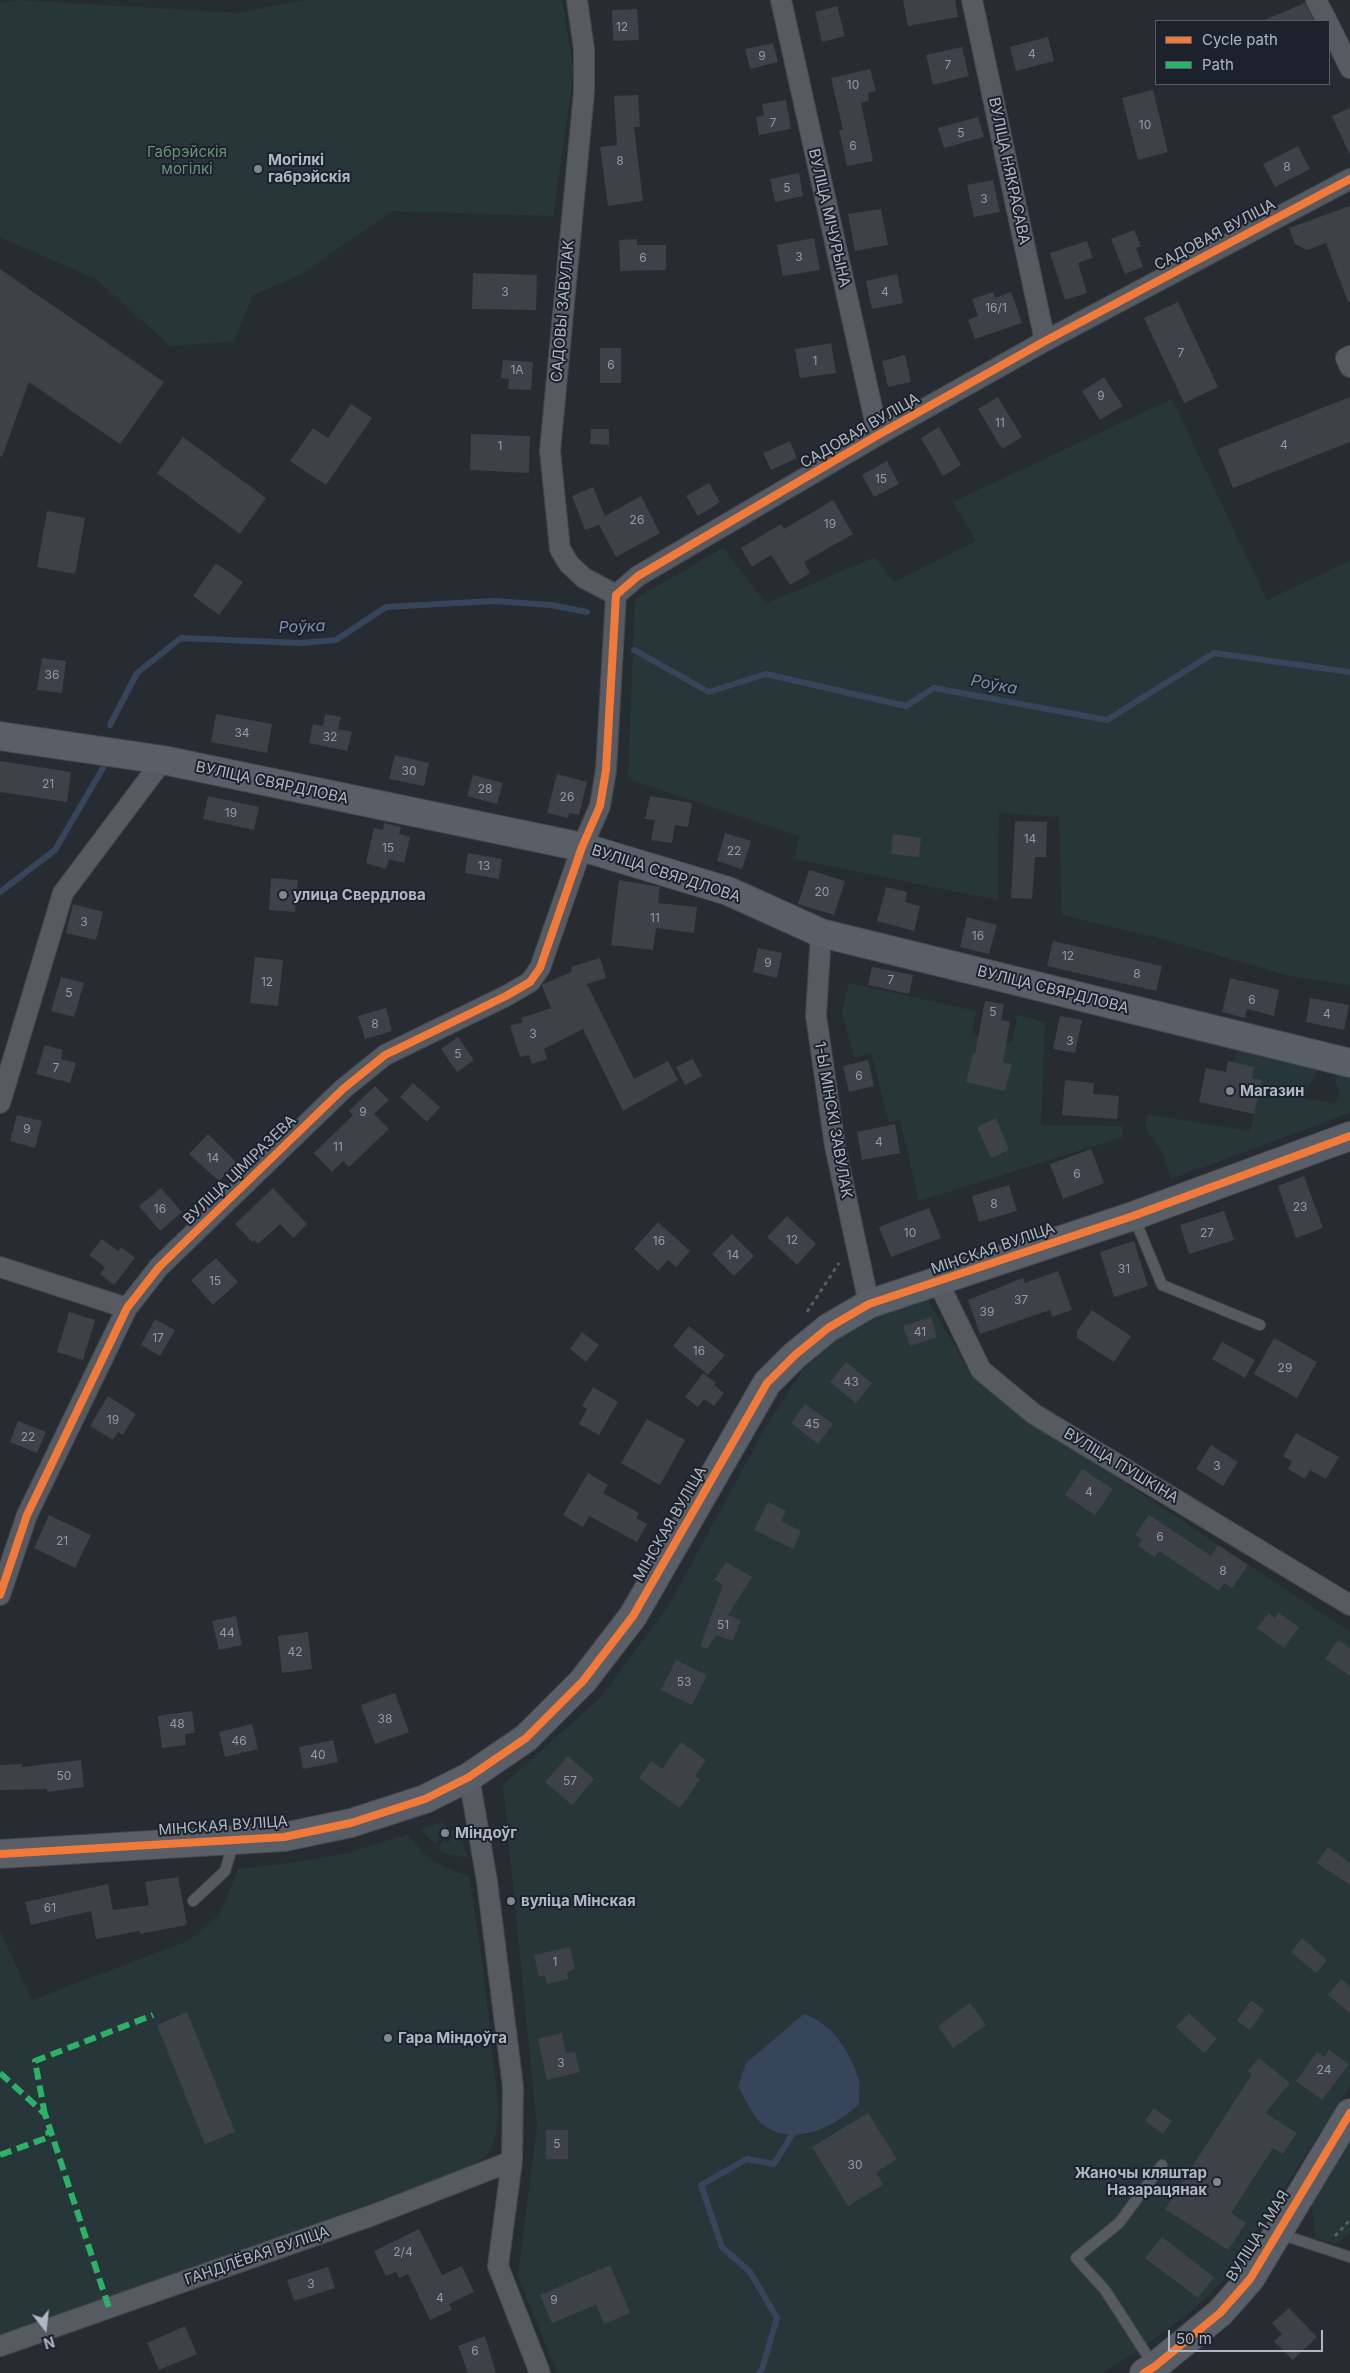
<!DOCTYPE html>
<html>
<head>
<meta charset="utf-8">
<style>
  body { margin:0 }
  #map { position:relative; width:1350px; height:2373px; overflow:hidden; background:#272c32; font-family:Inter,sans-serif }
  canvas { display:block }
  .legend { position:absolute; left:1155px; top:20px; width:175px; height:65px; box-sizing:border-box; background:#1b222c; border:1px solid #575e69; margin:0; padding:6px 9px; list-style:none; font-size:15px; color:#b0b7c4 }
  .legend li { display:flex; align-items:center; gap:10px; height:25px }
  .legend b { width:25px; border:1px solid #575e69 }
  .north { position:absolute; left:20px; top:2303px; width:50px; height:50px; -webkit-text-stroke:4px #1b222c; paint-order:stroke; rotate:164deg; font-size:14px; font-weight:700; line-height:20px; text-align:center; color:#b0b7c4 }
  .north::after { content:''; display:block; margin:auto; width:18px; height:22px; background:#b0b7c4; clip-path:polygon(50% 0,100% 100%,50% 72%,0 100%) }
  .scale { position:absolute; left:1168px; top:2330px; width:155px; height:22px; box-sizing:border-box; border:2px solid #b0b7c4; border-top:0; padding-left:6px; font-size:15px; line-height:18px; white-space:nowrap; color:#b0b7c4; -webkit-text-stroke:4px #1b222c; paint-order:stroke }
</style>
</head>
<body>
<div id="map">
<canvas width="1350" height="2373"></canvas>
<ul class="legend">
<li><b style="height:6px;background:#f17a3a"></b>Cycle path</li>
<li><b style="height:6px;background:#2db169"></b>Path</li>
</ul>
<div class="north">N</div>
<div class="scale">50 m</div>
</div>
<script>
const ctx = document.querySelector('canvas').getContext('2d');
ctx.lineJoin = 'round';
function fill(path, color) { ctx.fillStyle = color; ctx.fill(path, 'evenodd'); }
function stroke(path, color, width, dash) { ctx.strokeStyle = color; ctx.lineWidth = width; ctx.lineCap = dash ? 'butt' : 'round'; ctx.setLineDash(dash || []); ctx.stroke(path); }
function label(font, color, halo, rows, align = 'center') {
  ctx.font = font + ' Inter,sans-serif'; ctx.lineWidth = 4; ctx.setLineDash([]); ctx.textBaseline = 'middle'; ctx.strokeStyle = halo; ctx.fillStyle = color; for (const [text, x, y, turn = 0] of rows) {
    ctx.save(); ctx.translate(x, y); ctx.rotate((+turn || 0) * Math.PI / 180); ctx.textAlign = isNaN(turn) ? turn : align; if (halo) ctx.strokeText(text, 0, 0); ctx.fillText(text, 0, 0); ctx.restore();
  }
}
fill(new Path2D(`
  M19,0L237,13L305,0H562L573,67L571,91L553,216L392,211L302,274L253,295L234,341L170,346L96,279L0,237V3Z
  M1172,399L1267,600L1350,561V985L1289,976L1163,939L1062,915L1059,817L999,813L998,900L795,859L799,836L628,779L635,599L723,548L766,604L875,557L894,582L976,541L953,502Z
  M849,983L976,1011L972,1035L1013,1042L1017,1015L1045,1022L1041,1125L1122,1126L1123,1137L919,1201L900,1120L889,1122L871,1053L854,1058L842,1012Z
  M1238,1048L1317,1069C1314,1081 1307,1086 1305,1098L1336,1104L1340,1091L1335,1081L1338,1073L1350,1077V1113L1171,1179L1163,1153L1145,1128L1147,1114L1250,1131L1262,1080L1252,1078L1254,1067L1234,1063Z
  M926,1296L970,1373L1027,1418L1350,1632V2086L1228,2275C1196,2312 1144,2347 1103,2373H557L518,2276L537,2127L503,1785L601,1697L669,1605L764,1430L809,1360L848,1328ZM845,2117L807,2135L778,2132Z
  M442,1822L447,1827L446,1829L442,1828L438,1835L440,1838L435,1845L420,1829Z
  M453,1829L458,1831L468,1858L442,1853L438,1848L444,1840L448,1843L453,1836L450,1833Z
  M408,1834C426,1860 440,1867 469,1876C479,1937 488,1999 493,2061C496,2088 503,2123 491,2148C483,2165 463,2169 447,2176L0,2336V1931L32,2000L188,1941L220,1914L238,1869L298,1862L348,1853Z
  M1350,2137V2233L1336,2244L1315,2238L1311,2195Z`), '#273739');
fill(new Path2D(`
  M804,2014C832,2024 849,2050 858,2077C861,2085 859,2096 859,2104C835,2127 792,2149 761,2123C752,2115 745,2097 738,2087L746,2063Z`), '#37455b');
stroke(new Path2D(`
  M634,650L709,692L766,674L906,706L934,688L1107,720L1214,653L1350,672
  M110,725L137,673L181,638L301,643L336,640L386,607L494,601L551,605L587,612
  M0,892L55,850L103,768L105,759
  M759,2373L762,2369L777,2318L750,2272L722,2247L701,2185L747,2159L774,2164L793,2133`), '#37455b', 6);
fill(new Path2D(`
  M903,0H955L958,17L908,26Z
  M1305,3L1314,21H1262Z
  M837,6L845,36L822,42L815,12Z
  M637,9L639,40L613,41L612,10Z
  M1048,37L1054,61L1016,71L1010,47Z
  M773,43L778,62L750,69L745,49Z
  M962,47L969,76L933,85L926,55Z
  M870,69L876,91L868,93L869,101L861,103L873,161L847,166L839,130H843L831,78Z
  M1153,90L1168,152L1138,160L1122,98Z
  M638,95L640,127H634L643,201L608,206L600,147L617,145L614,96Z
  M786,100L791,129L759,135L756,117L764,115L762,104Z
  M1350,108V155L1332,116Z
  M978,117L984,137L944,148L938,128Z
  M1298,146L1310,169L1275,187L1263,164Z
  M799,173L803,196L775,202L770,179Z
  M993,180L1000,212L974,217L967,185Z
  M1350,206V302H1348L1326,243L1307,250L1295,244L1289,228Z
  M881,209L888,245L855,251L848,214Z
  M1134,230L1141,246L1136,248L1143,267L1125,274L1111,239Z
  M814,238L820,270L783,276L777,245Z
  M637,239V245H666V270L620,271L619,240Z
  M1087,241L1093,258L1078,263L1087,293L1065,300L1050,253Z
  M0,269L164,382L120,444L29,382L2,457L0,456Z
  M473,273L537,275L536,310L472,309Z
  M897,274L903,303L872,309L866,281Z
  M993,292L995,298L1011,292L1022,323L975,339L968,320L978,316L972,299Z
  M1178,302L1218,387L1184,403L1144,318Z
  M831,343L836,373L800,378L795,349Z
  M600,348H621V383H600Z
  M905,355L911,382L888,387L882,361Z
  M503,360L533,362L531,390L508,389L509,379L501,378Z
  M1104,377L1123,406L1100,420L1082,391Z
  M998,397L1022,437L1002,449L978,409Z
  M1350,397V442L1233,488L1218,449Z
  M351,404L372,418L326,485L290,461L313,428L328,438Z
  M939,427L961,465L943,476L921,438Z
  M591,429H609V445L590,444Z
  M471,434L530,436L529,473L470,470Z
  M183,437L266,498L240,534L157,473Z
  M790,441L797,458L771,470L763,453Z
  M887,461L899,484L874,497L862,475Z
  M709,483L720,502L698,516L686,496Z
  M593,487L605,516L641,496L660,533L616,557L599,525L585,530L572,496Z
  M833,500L853,534L804,562L810,573L790,585L771,555L752,567L741,548L781,524L784,529Z
  M47,511L85,518L75,574L37,567Z
  M216,563L243,582L219,615L193,596Z
  M42,658L66,661L62,693L37,690Z
  M216,714L272,724L267,753L211,742Z
  M325,714L341,717L338,729L352,732L347,751L309,743L313,724L323,726Z
  M395,755L429,763L424,786L389,779Z
  M0,761L71,772L67,802L0,792Z
  M557,774L587,782L579,815L569,813L568,818L547,813Z
  M473,775L503,783L497,804L467,796Z
  M208,796L259,807L254,830L203,819Z
  M650,796L692,803L688,827L675,825L672,843L651,840L655,820L645,819Z
  M1015,821L1047,822L1046,857H1035L1032,899L1011,898Z
  M384,823L401,827L399,834L410,837L404,863L389,859L386,869L366,863L374,828L383,830Z
  M725,833L751,841L742,869L717,861Z
  M893,834L921,838L919,857L891,854Z
  M468,853L502,859L499,879L465,873Z
  M809,870L845,881L834,915L798,904Z
  M271,878L298,880L295,912L269,910Z
  M619,880L660,887L658,903L697,907L694,933L656,928L653,950L611,945Z
  M886,887L907,892L905,902L920,906L914,931L877,921Z
  M73,904L103,912L96,940L66,933Z
  M967,917L997,925L989,954L960,947Z
  M1053,941L1162,966L1156,991L1047,966Z
  M758,948L782,953L777,978L753,972Z
  M255,957L283,960L278,1006L250,1003Z
  M600,958L606,978L587,984L634,1079L668,1061L678,1080L623,1111L583,1029L544,1049L547,1059L532,1064L529,1055L520,1057L510,1026L523,1022L521,1018L551,1008L542,986L543,984L572,972L571,967Z
  M872,967L913,975L909,994L868,985Z
  M61,977L84,983L74,1017L51,1011Z
  M1230,978L1279,990L1274,1016L1247,1009L1245,1018L1222,1012Z
  M1310,998L1349,1005L1344,1030L1306,1022Z
  M985,1001L1004,1004L1001,1020L1010,1022L1003,1062L1012,1064L1005,1091L966,1082L973,1054H975Z
  M386,1008L392,1031L365,1039L358,1016Z
  M1060,1016L1082,1020L1075,1053L1053,1049Z
  M458,1037L474,1060L457,1072L441,1049Z
  M45,1045L63,1050L61,1059L76,1063L70,1083L36,1074Z
  M693,1059L702,1076L685,1085L676,1067Z
  M868,1060L874,1086L849,1092L843,1066Z
  M1228,1061L1254,1067L1252,1078L1262,1080L1254,1114L1199,1102L1206,1068L1226,1072Z
  M1065,1080L1094,1083L1093,1094L1119,1096L1117,1119L1062,1115Z
  M413,1083L440,1107L427,1122L400,1097Z
  M375,1086L389,1100L374,1114L389,1129L349,1167L343,1161L332,1172L314,1153L353,1115L349,1111Z
  M17,1115L42,1121L35,1148L10,1141Z
  M996,1118L1009,1150L991,1158L977,1127Z
  M895,1124L900,1153L862,1160L857,1132Z
  M208,1134L237,1163L219,1181L189,1154Z
  M1091,1149L1104,1183L1063,1199L1050,1164Z
  M1304,1176L1323,1228L1296,1238L1278,1186Z
  M1009,1185L1017,1211L979,1222L972,1196Z
  M161,1188L182,1212L160,1231L139,1206Z
  M273,1188L307,1224L293,1238L280,1224L258,1244L254,1240L252,1242L235,1224Z
  M929,1208L941,1238L891,1257L879,1227Z
  M1224,1211L1234,1240L1189,1254L1180,1225Z
  M787,1216L816,1244L797,1265L767,1237Z
  M658,1222L690,1251L676,1267L668,1260L658,1271L634,1249Z
  M732,1234L754,1256L734,1276L712,1254Z
  M102,1239L118,1251L121,1247L135,1258L114,1285L100,1274L105,1267L89,1255Z
  M1134,1241L1148,1286L1114,1297L1100,1252Z
  M216,1258L238,1282L213,1305L191,1280Z
  M1058,1271L1072,1310L1052,1317L1050,1310L980,1334L968,1300L1023,1278L1025,1283Z
  M1092,1310L1131,1336L1114,1362L1077,1338V1331Z
  M69,1312L95,1320L83,1360L57,1352Z
  M931,1317L937,1337L910,1346L903,1326Z
  M155,1319L175,1330L160,1356L141,1345Z
  M689,1326L725,1355L708,1375L673,1346Z
  M582,1332L599,1345L586,1362L570,1349Z
  M1274,1338L1317,1362L1297,1398L1254,1374Z
  M1222,1342L1255,1360L1245,1378L1212,1359Z
  M846,1362L872,1383L856,1403L830,1382Z
  M703,1373L716,1383L714,1385L724,1393L714,1406L704,1399L698,1407L685,1397Z
  M593,1387L618,1402L599,1435L579,1424L587,1409L582,1406Z
  M108,1396L136,1414L123,1435L118,1432L113,1440L90,1426Z
  M805,1404L833,1424L818,1444L791,1423Z
  M647,1419L685,1440L660,1485L621,1463Z
  M18,1421L46,1432L37,1453L10,1442Z
  M1296,1433L1339,1457L1326,1479L1310,1470L1305,1479L1288,1469L1292,1461L1283,1456Z
  M1211,1445L1238,1462L1223,1486L1196,1469Z
  M1082,1469L1113,1489L1095,1515L1065,1495Z
  M588,1473L608,1485L603,1493L639,1513L636,1518L647,1524L637,1542L589,1516L583,1527L563,1515Z
  M768,1502L786,1511L781,1521L801,1531L793,1549L754,1530Z
  M49,1515L91,1535L75,1568L34,1548Z
  M1149,1515L1211,1556L1218,1545L1248,1565L1232,1588L1224,1583L1219,1591L1159,1551L1155,1557L1138,1546L1142,1540L1135,1535Z
  M726,1562L752,1577L728,1615L741,1620L733,1641L716,1635L707,1649L700,1646L723,1585L715,1580Z
  M1269,1613L1275,1618L1279,1613L1299,1627L1284,1648L1257,1628Z
  M236,1616L242,1645L219,1650L212,1621Z
  M308,1632L312,1669L282,1673L278,1636Z
  M1338,1640L1350,1648V1676L1325,1659Z
  M676,1660L707,1675L692,1705L661,1690Z
  M395,1693L409,1732L375,1744L361,1705Z
  M192,1711L195,1733L185,1734L186,1745L162,1748L158,1716Z
  M252,1724L258,1749L225,1757L219,1732Z
  M333,1740L338,1762L303,1769L299,1747Z
  M681,1742L706,1760L695,1776L700,1779L680,1808L639,1778L651,1761L662,1769Z
  M568,1756L594,1779L572,1805L545,1782Z
  M81,1760L84,1787L47,1792V1789L0,1790V1765L22,1764V1767Z
  M1328,1847L1350,1863V1885L1317,1863Z
  M178,1877L187,1925L140,1934V1931L96,1939L91,1911L31,1925L25,1902L108,1884L113,1910L149,1905L145,1882Z
  M1302,1938L1327,1960L1316,1973L1291,1952Z
  M570,1947L575,1969L567,1972L568,1979L547,1984L545,1975L539,1977L534,1955Z
  M1341,1979L1350,1987V2013L1328,1995Z
  M1251,2000L1264,2010L1250,2030L1237,2021Z
  M970,2003L986,2025L953,2048L938,2026Z
  M187,2012L235,2132L205,2144L157,2025Z
  M1189,2013L1217,2039L1204,2053L1176,2027Z
  M562,2033L566,2053L575,2052L580,2072L547,2080L538,2039Z
  M1329,2050L1349,2064L1322,2100L1296,2081L1317,2052L1324,2057Z
  M1259,2058L1290,2083L1265,2113L1297,2133L1283,2154L1273,2148L1231,2213L1246,2223L1228,2250L1165,2209L1252,2074L1248,2071Z
  M1154,2108L1172,2121L1163,2134L1145,2121Z
  M868,2113L897,2159L876,2172L883,2185L848,2206L812,2147Z
  M546,2130H568V2159H546Z
  M419,2229L442,2275L462,2266L474,2292L449,2304L452,2310L430,2320L408,2274L399,2278L396,2272L386,2276L374,2251Z
  M1162,2237L1214,2277L1198,2298L1145,2258Z
  M610,2265L630,2313L604,2324L596,2305L552,2323L540,2295Z
  M328,2267L335,2288L294,2301L287,2280Z
  M1289,2308L1317,2337L1293,2360L1274,2341L1282,2334L1272,2323Z
  M185,2326L197,2354L159,2370L147,2343Z
  M485,2336L496,2373H468L458,2346Z`), '#3e4147');
const lane = new Path2D(`
  M1134,1217L1162,1285L1260,1325
  M193,1901L225,1871L234,1841
  M1280,2234L1350,2257
  M1154,2366L1105,2290L1076,2258L1119,2223L1162,2165`);
const street = new Path2D(`
  M577,0L584,49V92L550,451L560,549L569,564L584,578L616,595
  M781,0L878,435
  M972,0L1045,341
  M1316,0L1327,21
  M1329,25L1350,68
  M1350,356L1346,358L1350,367
  M821,933L816,1016L835,1146L869,1304
  M0,1103L63,893L163,760
  M0,1267L127,1308
  M938,1282L981,1370L1034,1414L1350,1605
  M0,1595L27,1515L127,1308L159,1267L343,1089L385,1055L506,996L530,982L540,968L582,847L600,806L606,770L616,595L638,576L878,435L1045,341L1350,179
  M469,1777L487,1881L513,2087L512,2161L498,2266L540,2373
  M0,2346L373,2215L512,2161`);
const secondary = new Path2D(`
  M0,736L163,760L582,847L728,891L821,933L1350,1063
  M0,1854L284,1837L351,1823L425,1799L469,1777L526,1738L583,1681L633,1616L767,1383L795,1355L828,1328L869,1304L1133,1216L1350,1136
  M1144,2373L1154,2367L1220,2313L1250,2279L1350,2113`);
stroke(lane, '#44484d', 12);
stroke(street, '#44484d', 22);
stroke(secondary, '#44484d', 30);
stroke(new Path2D(`
  M807,1312L839,1263
  M1335,2236L1350,2220`), '#5a5e64', 3, [4, 4]);
stroke(lane, '#575a60', 10);
stroke(street, '#575a60', 20);
stroke(secondary, '#5a5e66', 28);
stroke(new Path2D(`
  M0,2073L45,2114L109,2308
  M45,2115L35,2061L153,2015
  M0,2155L49,2137L48,2130`), '#2db169', 6, [12, 6]);
stroke(new Path2D(`
  M0,1595L27,1515L127,1308L159,1267L343,1089L385,1055L506,996L530,982L540,968L582,847L600,806L606,770L616,595L638,576L878,435L1045,341L1350,179
  M0,1854L284,1837L351,1823L425,1799L469,1777L526,1738L583,1681L633,1616L767,1383L795,1355L828,1328L869,1304L1133,1216L1350,1136
  M1144,2373L1154,2367L1220,2313L1250,2279L1350,2113`), '#f17a3a', 8);
for (const [x, y, r, color] of [
  [258,169,5,"#808691"],
  [283,895,5,"#808691"],
  [1230,1091,5,"#808691"],
  [445,1833,5,"#808691"],
  [511,1901,5,"#808691"],
  [388,2038,5,"#808691"],
  [1217,2182,5,"#808691"]
]) { const dot = new Path2D(); dot.arc(x, y, r, 0, 2 * Math.PI); ctx.fillStyle = color; ctx.fill(dot); stroke(dot, '#1b222c', 2); }
label('12px', '#949aa5', null, [
  ["12",622,27],
  ["4",1032,54],
  ["9",762,56],
  ["7",948,65],
  ["10",853,85],
  ["7",773,123],
  ["10",1145,125],
  ["5",961,133],
  ["6",853,146],
  ["8",620,161],
  ["8",1287,167],
  ["5",787,188],
  ["3",984,199],
  ["3",799,257],
  ["6",643,258],
  ["3",505,292],
  ["4",885,292],
  ["16/1",996,308],
  ["7",1181,353],
  ["1",815,361],
  ["6",611,365],
  ["1А",517,370],
  ["9",1101,396],
  ["11",1000,423],
  ["4",1284,445],
  ["1",500,446],
  ["15",881,479],
  ["26",637,520],
  ["19",830,524],
  ["36",52,675],
  ["34",242,733],
  ["32",330,737],
  ["30",409,771],
  ["21",48,784],
  ["28",485,789],
  ["26",567,797],
  ["19",231,813],
  ["14",1030,839],
  ["15",388,848],
  ["22",734,851],
  ["13",484,866],
  ["20",822,892],
  ["11",655,918],
  ["3",84,922],
  ["16",978,936],
  ["12",1068,956],
  ["9",768,963],
  ["8",1137,974],
  ["7",891,980],
  ["12",267,982],
  ["5",69,993],
  ["6",1252,1000],
  ["5",993,1012],
  ["4",1327,1014],
  ["8",375,1024],
  ["3",533,1034],
  ["3",1070,1041],
  ["5",458,1054],
  ["7",56,1068],
  ["6",859,1076],
  ["9",363,1112],
  ["9",27,1129],
  ["4",879,1142],
  ["11",338,1147],
  ["14",213,1158],
  ["6",1077,1174],
  ["8",994,1204],
  ["23",1300,1207],
  ["16",160,1209],
  ["10",910,1233],
  ["27",1207,1233],
  ["12",792,1240],
  ["16",659,1241],
  ["14",733,1255],
  ["31",1124,1269],
  ["15",215,1281],
  ["37",1021,1300],
  ["39",987,1312],
  ["41",920,1332],
  ["17",158,1338],
  ["16",699,1351],
  ["29",1285,1368],
  ["43",851,1382],
  ["19",113,1420],
  ["45",812,1424],
  ["22",28,1437],
  ["3",1217,1466],
  ["4",1089,1492],
  ["6",1160,1537],
  ["21",62,1541],
  ["8",1223,1571],
  ["51",723,1625],
  ["44",227,1633],
  ["42",295,1652],
  ["53",684,1682],
  ["38",385,1719],
  ["48",177,1724],
  ["46",239,1741],
  ["40",318,1755],
  ["50",64,1776],
  ["57",570,1781],
  ["61",50,1908],
  ["1",555,1962],
  ["3",561,2063],
  ["24",1324,2070],
  ["5",557,2144],
  ["30",855,2165],
  ["2/4",403,2252],
  ["3",311,2284],
  ["4",440,2298],
  ["9",554,2300],
  ["6",475,2351]
]);
label('15px', '#699374', '#1b222c', [
  ["Габрэйскія",187,152],
  ["могілкі",187,169]
]);
label('bold 15px', '#b0b7c4', '#1b222c', [
  ["Могілкі",268,160],
  ["габрэйскія",268,177],
  ["улица Свердлова",293,895],
  ["Магазин",1240,1091],
  ["Міндоўг",455,1833],
  ["вуліца Мінская",521,1901],
  ["Гара Міндоўга",398,2038],
  ["Жаночы кляштар",1207,2173,"right"],
  ["Назарацянак",1207,2190,"right"]
], 'left');
label('15px', '#b0b7c4', '#1b222c', [
  ["ВУЛІЦА НЯКРАСАВА",1009,171,78],
  ["ВУЛІЦА МІЧУРЫНА",829,218,77],
  ["САДОВАЯ ВУЛІЦА",1215,235,-28],
  ["САДОВЫ ЗАВУЛАК",563,311,-85],
  ["САДОВАЯ ВУЛІЦА",860,431,-30],
  ["ВУЛІЦА СВЯРДЛОВА",272,783,12],
  ["ВУЛІЦА СВЯРДЛОВА",666,874,18],
  ["ВУЛІЦА СВЯРДЛОВА",1053,990,14],
  ["1-Ы МІНСКІ ЗАВУЛАК",833,1120,80],
  ["ВУЛІЦА ЦІМІРАЗЕВА",240,1170,-44],
  ["МІНСКАЯ ВУЛІЦА",993,1249,-19],
  ["ВУЛІЦА ПУШКІНА",1121,1466,31],
  ["МІНСКАЯ ВУЛІЦА",670,1524,-60],
  ["МІНСКАЯ ВУЛІЦА",223,1826,-4],
  ["ВУЛІЦА 1 МАЯ",1258,2236,-58],
  ["ГАНДЛЁВАЯ ВУЛІЦА",257,2256,-19]
]);
label('italic 16px', '#7a8eaa', '#1b222c', [
  ["Роўка",302,627,-2],
  ["Роўка",994,685,11]
]);
</script>
</body>
</html>
